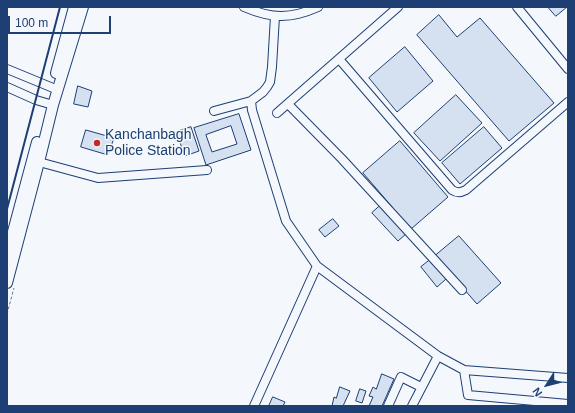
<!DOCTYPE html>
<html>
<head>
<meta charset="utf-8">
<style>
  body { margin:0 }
  #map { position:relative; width:575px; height:413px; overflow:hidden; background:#f4f7fb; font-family:Arial,sans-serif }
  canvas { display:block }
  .frame { position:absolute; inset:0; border:8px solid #1d3f73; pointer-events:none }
  .north { position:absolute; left:527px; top:365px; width:40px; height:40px; -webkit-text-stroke:3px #f4f7fb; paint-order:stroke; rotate:234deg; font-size:11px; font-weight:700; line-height:16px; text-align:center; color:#1d3f73 }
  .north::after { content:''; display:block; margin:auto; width:14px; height:18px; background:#1d3f73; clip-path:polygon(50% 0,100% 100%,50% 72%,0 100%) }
  .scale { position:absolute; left:8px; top:16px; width:103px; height:18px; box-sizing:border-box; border:2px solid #1d3f73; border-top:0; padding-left:5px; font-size:12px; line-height:14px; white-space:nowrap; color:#1d3f73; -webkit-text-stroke:3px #f4f7fb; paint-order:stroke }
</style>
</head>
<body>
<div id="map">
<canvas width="575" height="413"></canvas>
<div class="frame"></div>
<div class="north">N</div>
<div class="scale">100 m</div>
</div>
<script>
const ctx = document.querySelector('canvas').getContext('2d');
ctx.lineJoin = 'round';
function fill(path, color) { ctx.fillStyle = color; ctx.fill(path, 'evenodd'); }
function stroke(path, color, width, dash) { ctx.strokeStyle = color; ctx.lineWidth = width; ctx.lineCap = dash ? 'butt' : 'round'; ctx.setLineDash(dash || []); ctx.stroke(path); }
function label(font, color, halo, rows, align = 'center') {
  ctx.font = font + ' Arial,sans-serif'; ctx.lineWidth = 3; ctx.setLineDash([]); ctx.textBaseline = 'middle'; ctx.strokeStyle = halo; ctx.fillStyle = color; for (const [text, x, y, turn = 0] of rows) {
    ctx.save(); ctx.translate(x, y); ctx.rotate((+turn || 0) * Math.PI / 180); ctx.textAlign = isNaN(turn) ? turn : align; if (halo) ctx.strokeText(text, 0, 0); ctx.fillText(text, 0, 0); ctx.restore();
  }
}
const building = new Path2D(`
  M548,7H567L556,16Z
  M439,15L457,37L480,18L554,103L509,141L417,35Z
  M405,47L433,81L397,112L369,78Z
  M78,86L92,91L88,107L74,104Z
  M456,95L482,123L440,161L414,133Z
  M239,114L251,150L206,165L194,128ZM231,126L237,144L212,152L206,135Z
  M191,127L199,151L185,156L176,132Z
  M484,127L502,148L460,184L442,163Z
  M86,130L114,138L108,155L81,147Z
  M400,141L448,197L411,229L363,173Z
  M381,205L407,233L398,241L372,213Z
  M333,219L339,226L325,237L319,230Z
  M459,236L501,283L477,304L435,256Z
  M430,260L446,279L437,287L421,267Z
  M382,374L394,379L382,406H369L373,397L369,396L373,387L376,389Z
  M340,387L350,391L343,406H332L334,397L336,398Z
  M360,389L366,391L362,403L356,401Z
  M273,397L285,402L283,406H269Z`);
fill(building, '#d5e0f0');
stroke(building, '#1d3f73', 1);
const minor = new Path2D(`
  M244,7C272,19 291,19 318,7
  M517,7L568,69
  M339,59L452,190C457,193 460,193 466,190L568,102
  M7,69L58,90
  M7,87L36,100L53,105
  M251,101L252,110L286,221L317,266
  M288,104L342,159L462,290
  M214,111L251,101L263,92L267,87L270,82L272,67L275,16
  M277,113L398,7
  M39,162L98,178L207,170
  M464,370L568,378
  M254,406L317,266L438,356L464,370L468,395L568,404
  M388,406L401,377L421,387
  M412,406L438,356`);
const major = new Path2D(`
  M56,73L74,7
  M7,254L37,142
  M7,283L39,162L53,105L83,7`);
stroke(minor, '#1d3f73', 10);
stroke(major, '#1d3f73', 12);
stroke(new Path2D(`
  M7,314L14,288`), '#5e769c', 1, [3, 2]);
stroke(minor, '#f4f7fb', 8);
stroke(major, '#f4f7fb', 10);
stroke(new Path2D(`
  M7,209L60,7`), '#1d3f73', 2);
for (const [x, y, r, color] of [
  [97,143,4,"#c62828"]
]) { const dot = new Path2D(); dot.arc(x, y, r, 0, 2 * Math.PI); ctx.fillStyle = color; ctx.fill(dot); stroke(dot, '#f4f7fb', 1.5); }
label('14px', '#1d3f73', '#f4f7fb', [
  ["Kanchanbagh",105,135],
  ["Police Station",105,151]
], 'left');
</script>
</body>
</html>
